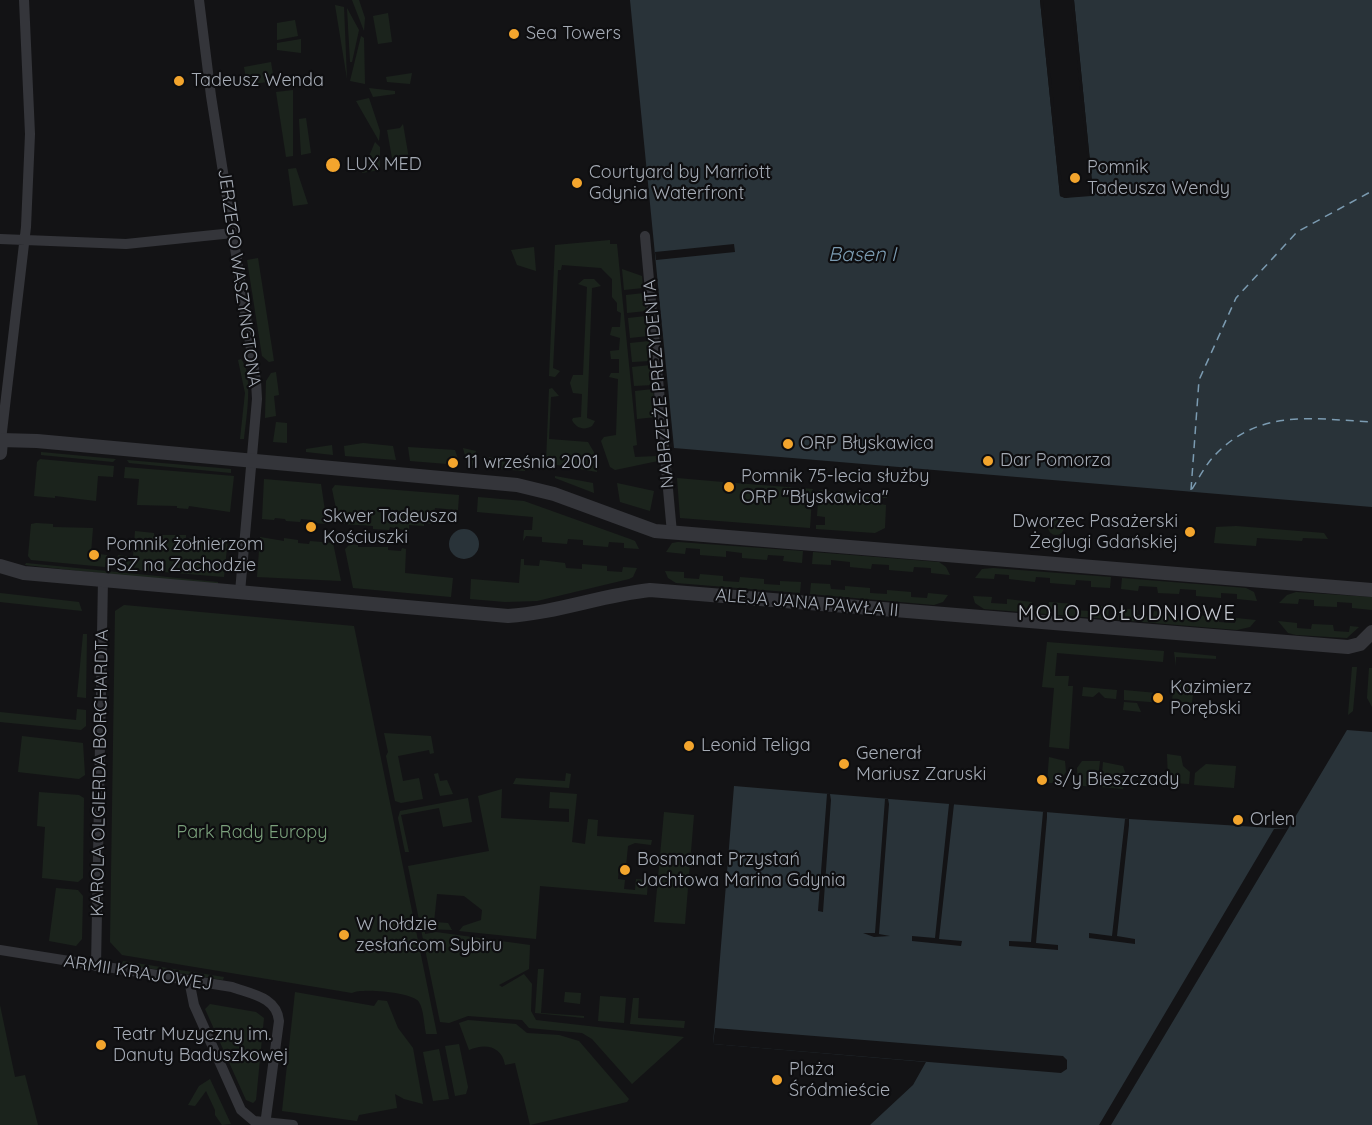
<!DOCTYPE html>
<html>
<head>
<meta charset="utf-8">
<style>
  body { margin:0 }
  canvas { display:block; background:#131315 }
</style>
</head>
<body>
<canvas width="1372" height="1125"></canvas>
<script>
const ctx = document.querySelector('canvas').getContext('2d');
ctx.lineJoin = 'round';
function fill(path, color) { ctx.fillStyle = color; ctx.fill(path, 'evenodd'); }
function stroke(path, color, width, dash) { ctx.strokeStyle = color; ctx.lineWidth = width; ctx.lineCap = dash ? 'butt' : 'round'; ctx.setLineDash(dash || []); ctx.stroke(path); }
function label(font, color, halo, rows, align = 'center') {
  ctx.font = font + ' Quicksand,sans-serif'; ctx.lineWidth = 4.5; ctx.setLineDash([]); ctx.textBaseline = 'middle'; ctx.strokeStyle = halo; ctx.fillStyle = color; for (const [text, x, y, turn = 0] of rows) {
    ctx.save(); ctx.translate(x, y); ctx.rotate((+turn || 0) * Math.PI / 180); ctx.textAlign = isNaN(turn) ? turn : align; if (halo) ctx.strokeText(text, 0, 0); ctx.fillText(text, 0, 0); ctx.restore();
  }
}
fill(new Path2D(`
  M352,0H359L365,18L364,31Z
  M335,5L344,7L347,79Z
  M347,8L359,30L352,62H350Z
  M388,13L392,42L378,44L373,16Z
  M295,20L298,36L277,40V23Z
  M361,36L364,38L365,84L350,81Z
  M301,39V53L277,50V43Z
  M271,62L274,81L247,85L244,67Z
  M412,73L410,84L387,82L386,77Z
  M369,88L395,91V94L373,97Z
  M293,90V156L286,157L276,92Z
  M369,98L380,131L379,141L356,101Z
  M306,118L311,153L301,155L299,119Z
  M403,124L409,159L405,156L392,158L387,130L400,128Z
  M375,142L380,147V170L362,173Z
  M296,168L308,204L293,206L288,169Z
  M610,240V244H617L637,445L633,446L635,457L658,456V461L615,470L610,467L601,441L604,437L616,435L618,379L609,377L611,373H619V359H611L610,351L619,350L620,338L610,335L612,327H620L621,313L617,311V303L612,297V279L601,268L562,265L561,270H558L553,368L560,371L555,377L549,376L555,245Z
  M534,247L536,271L517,265L511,250Z
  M258,258L274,361L269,362L262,356L247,260Z
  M622,269L642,276L643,288L624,290Z
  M584,279H594L601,286L592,288L587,418L595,421L592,426C584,431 576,428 572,420L573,418L581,417L582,394L573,393L570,383L573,375H583L587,287L578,284Z
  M644,293L646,311L627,313L626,295Z
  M646,316L648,336L630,338L628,318Z
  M649,341L650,361L632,362L630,343Z
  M241,359C254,374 246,420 244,439H240L245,393L238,360Z
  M651,365L653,385L634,386L632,367Z
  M276,372L279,395L274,396L276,416L265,418L266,381L271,373Z
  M552,388L559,396L551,397L549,439L588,442L595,454L597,472L546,463L549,389Z
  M653,389L656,417L637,419L635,391Z
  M276,422L287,423V443L273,442Z
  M363,443L393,446L396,460L345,456L344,446Z
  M332,445L333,455L306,452V449Z
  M408,447L455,450L460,465L410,461Z
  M463,448L476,451L472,467H468Z
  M41,452L116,459L113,462L41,455Z
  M489,457L526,468L525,471L486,468Z
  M40,459L114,466L113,477L98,476L96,501L55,496V498L34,496L37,462Z
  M127,460L231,469V473L129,463Z
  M125,467L234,476L230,512L189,506L188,509L177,508V506L137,505L139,479L124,478Z
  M555,476L593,483L594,493L555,478Z
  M677,478L723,482V485L735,486V483L813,489L809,498L812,499L810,528L680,518Z
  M264,479L321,484L327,524L312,523V520L301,519L300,522L286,521L285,519L275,518L274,520L262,519Z
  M617,483L654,491L650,511L620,502Z
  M335,485L459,495L458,510L435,508L433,524L424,523V526L409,525V531L390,527L389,530L373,529V526C336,523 341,531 332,489Z
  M819,490L857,493V501H864L865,493L887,495V498H880V504L886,505L885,528L875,533L816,529V525H825V517L817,516L818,502H826L827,494H819Z
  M478,497L524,501L630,539L635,541L639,549L624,548V543L609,542L608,547L583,545V540L568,539L567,544L542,542V537L526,536L523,541L524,530H532L533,517L477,512Z
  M1048 527a8 8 0 1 1 16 0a8 8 0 1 1-16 0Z
  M36,523L53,524V527L93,528L91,553L107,555L105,567L31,560L28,556L31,524Z
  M1236,526L1324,533L1328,539L1303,538L1302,541L1257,538L1256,546L1214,543L1216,527Z
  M135,531L154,533V535H186V538H228L224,577L116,568L118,555L133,557Z
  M260,537L284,541V538L298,540V543L309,544L310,541L333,543L341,581L257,577Z
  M678,542L803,551L802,563L783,561L784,556L768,555L767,560L742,558V553L726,551V557L700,555V549L686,548L685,554L666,552L672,543Z
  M350,544L358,545V547H388V550L401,551L402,548L406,549L405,573L453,578L451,597L353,588L345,549Z
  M813,552L939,562L946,567L950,575L931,573V568L914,567L913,572L889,570V565L872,564L871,569L850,567V562L831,560V565L812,564Z
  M521,559H524V565L539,566L540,560L565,563L566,568L582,569V564L607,566V571L622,572L623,567L637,568L633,577L629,579L537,601L505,602L470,599L471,579L519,583Z
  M26,563L218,582V586L25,565Z
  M993,568L1111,577L1110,588L1091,587V581L1076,580L1075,585L1050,583V578L1036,577L1035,582L1009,579V575L995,574L994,579L975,578L982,569Z
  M665,571L684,572V578L699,579L700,574L723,576V581L739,582L740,577L764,579V584L780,585V581L801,582L800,593L676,583L668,578Z
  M1122,578L1246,588L1254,592L1257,601L1237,599V594L1221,593V598L1196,596V590L1180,589L1179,594L1158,593L1157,587L1139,586L1138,591L1121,589Z
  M811,583L830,584L831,589L845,590V586L870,588V593L887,594V590L911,592V597L927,598L928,593L948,595L943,602L934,605L810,594Z
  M1296,592L1372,597V610L1352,608V603L1337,602V607L1314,606V600L1299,599L1298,604L1279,603L1287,595Z
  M0,593L79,602L82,611L0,602Z
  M973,596L992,597L991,603L1007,604V599L1032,602V606L1048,608L1049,602L1074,604V610L1089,611V605L1109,607L1108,619L984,609L975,603Z
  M124,605L354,626L437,1034H426C424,1025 424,1010 419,1002C413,992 361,988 352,993L122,955L110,942L115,611Z
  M1119,608L1138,610L1137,615L1153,616L1154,611L1178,613V618L1194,619L1195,615L1219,617V622L1235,623L1236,618L1256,620L1250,627L1237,630L1118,620Z
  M1278,621L1297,623V628L1311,629L1312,624L1333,625L1334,631L1349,632L1350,626L1359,627L1347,638L1296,635L1288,633Z
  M83,634H87L86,698L77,697Z
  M1047,642L1164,651L1163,662L1057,653L1055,676H1069L1068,686H1073L1069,749L1049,747L1054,688L1042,687Z
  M1174,652L1216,656V659L1176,657V666Z
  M1352,667H1357L1353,711L1348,715Z
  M1369,668H1372V707L1367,698Z
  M1207,681L1216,682L1217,685H1194L1192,703L1172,701L1174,682L1206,684Z
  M1083,687L1117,690L1116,699L1105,698L1099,692L1093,697L1082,696Z
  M1124,690L1157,693V700L1160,699V693H1163V703L1124,700Z
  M1124,702L1137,703L1141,712L1123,710Z
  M77,709L86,710V726L81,730L0,722V712L76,720Z
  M384,733L431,736L434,753L430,754L429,750L398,756L403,781L419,778L423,799L401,803L395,801L386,756L388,752Z
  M22,736L83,743L85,775L79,779L18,772Z
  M1167,754L1181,756L1183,766L1190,772L1189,784L1173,783L1168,780Z
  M1049,757L1065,761L1066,772L1059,783H1047Z
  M1082,761H1100L1097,787L1083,786L1078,782L1077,768Z
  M1103,762L1123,766L1126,775L1123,789L1101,787Z
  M1206,764L1236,766L1234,788L1194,785L1195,773Z
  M438,773L440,781L447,780L453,794L440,796L434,774Z
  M566,773L571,774L569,788L513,784L516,778L565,781Z
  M502,789L501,818L569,822V809L549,808L550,792L577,794L572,842L585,844L588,819L598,820L597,836L652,840L651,845L635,843L628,846L626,866H619L618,879L625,880L624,889L635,890L636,879L648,880L647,895L540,886L536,939L459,931L463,926L481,920L482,910L464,896L437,894L434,922L448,923L452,930L425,929V934L436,932L530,945L529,969L499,985L502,987L524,974L532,984L531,1011L536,1020L684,1037L632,1084L592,1039L582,1033L529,1028L522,1020L468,1016L449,1023L440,1022L408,866L489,851L478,796Z
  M39,792L79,795L84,798L83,878L78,882L42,878L45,827L37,826Z
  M468,798L472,822L443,827L439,808L401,815L409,852H405L398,818L400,811Z
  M664,812L694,815L685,924L654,922Z
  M56,888L78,890L83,896L82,939L76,946L49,941Z
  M123,961L224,977L223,980L122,964Z
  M538,969H544L541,1013L584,1016V1018L535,1013Z
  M295,992L374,1006L378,1000L387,1001L398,1028L413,1048L423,1104L404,1099L395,1094L397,1108L359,1115L357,1121L282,1111Z
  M565,992L581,993L580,1004L564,1002Z
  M600,996L626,998L624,1023L598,1021Z
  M633,998H639L638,1018L685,1021L684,1028L630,1024Z
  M210,1004L256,1012L264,1018L256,1100L253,1103L246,1100L205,1009Z
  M0,1005L15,1077L25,1075L38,1125H0Z
  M468,1020L516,1024L527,1033L559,1035L579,1041L629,1099L627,1102L530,1125L515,1063L505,1065C502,1046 485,1043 469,1050L459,1023Z
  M459,1044L468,1087L466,1094L455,1096L445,1046Z
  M439,1049L449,1099L433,1101L423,1052Z
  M210,1079L231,1124L222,1125L215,1115V1110L206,1091L195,1106L188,1105L199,1086Z`), '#1b231c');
fill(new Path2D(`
  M630,0H1040L1060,196L1065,198L1093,192L1074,0H1372V507L674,448Z
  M449 544a15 15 0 1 1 30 0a15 15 0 1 1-30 0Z
  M1347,730L1372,732V1125H870L913,1085L926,1062L713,1044L734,786L1129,819L1288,829Z`), '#293339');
fill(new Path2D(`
  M1040,0H1043L1063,194L1065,195L1090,191L1071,0H1074L1093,192L1091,196L1065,198L1060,196Z
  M734,244L735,252L656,260L655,252Z
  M827,794H830L831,800L823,912L818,911Z
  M885,799H888L889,804L879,934L890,936L874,937L863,933H875Z
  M949,804H954L939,939L962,941L961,946L912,941V936L935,938Z
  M1043,812H1047V817L1036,943L1058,945V950L1009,946V941L1031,942Z
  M1125,819H1129V825L1117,936L1135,939V944L1089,938V933L1112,936Z
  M1274,829H1288L1111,1125H1099Z
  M715,1028L1063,1056L1067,1060V1069L1061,1073L713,1044Z`), '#131315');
stroke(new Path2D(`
  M1192,489C1199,478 1206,464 1215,455C1260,408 1314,419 1372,422
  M1191,490L1199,380L1236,298L1297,232L1372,191`), '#7b9bb1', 1.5, [8, 6]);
stroke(new Path2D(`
  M199,0L211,96L256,381L257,399L240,592
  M645,236L672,533
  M0,239L126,244L233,233
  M1,440L26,227L30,134L24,0
  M0,950L232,987C251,994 277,997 279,1021L265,1125
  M96,966L103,579
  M189,980L194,1005L241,1110L254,1121L293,1125`), '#34353a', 10);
stroke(new Path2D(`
  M0,453L1,440L37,441L517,485L554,494L655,531L1372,590
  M0,566L24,573L508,616C556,613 602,595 650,590L1348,647L1360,644L1372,632`), '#34353a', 14);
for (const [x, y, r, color] of [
  [514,34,6,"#f3a52d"],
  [179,81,6,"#f3a52d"],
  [333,165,8,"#f3a52d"],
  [1075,178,6,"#f3a52d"],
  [577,183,6,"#f3a52d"],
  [788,444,6,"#f3a52d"],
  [988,461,6,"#f3a52d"],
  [453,463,6,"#f3a52d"],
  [729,487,6,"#f3a52d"],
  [311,527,6,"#f3a52d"],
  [1190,532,6,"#f3a52d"],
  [94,555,6,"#f3a52d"],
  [1158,698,6,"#f3a52d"],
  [689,746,6,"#f3a52d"],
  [844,764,6,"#f3a52d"],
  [1042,780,6,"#f3a52d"],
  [1238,820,6,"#f3a52d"],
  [625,870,6,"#f3a52d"],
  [344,935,6,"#f3a52d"],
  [101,1045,6,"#f3a52d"],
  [777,1080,6,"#f3a52d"]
]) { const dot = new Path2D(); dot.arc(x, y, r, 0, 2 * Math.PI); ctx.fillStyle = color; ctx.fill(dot); stroke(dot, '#0e0e10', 2); }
label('18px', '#a5abb5', '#0e0e10', [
  ["Sea Towers",526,34],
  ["Tadeusz Wenda",191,81],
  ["LUX MED",346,165],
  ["Pomnik",1087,168],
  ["Tadeusza Wendy",1087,189],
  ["Courtyard by Marriott",589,173],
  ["Gdynia Waterfront",589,194],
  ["ORP Błyskawica",800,444],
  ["Dar Pomorza",1000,461],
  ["11 września 2001",465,463],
  ["Pomnik 75-lecia służby",741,477],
  ["ORP \"Błyskawica\"",741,498],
  ["Skwer Tadeusza",323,517],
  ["Kościuszki",323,538],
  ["Dworzec Pasażerski",1178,522,"right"],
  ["Żeglugi Gdańskiej",1178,543,"right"],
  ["Pomnik żołnierzom",106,545],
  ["PSZ na Zachodzie",106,566],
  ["Kazimierz",1170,688],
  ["Porębski",1170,709],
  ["Leonid Teliga",701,746],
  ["Generał",856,754],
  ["Mariusz Zaruski",856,775],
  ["s/y Bieszczady",1054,780],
  ["Orlen",1250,820],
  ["Bosmanat Przystań",637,860],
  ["Jachtowa Marina Gdynia",637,881],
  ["W hołdzie",356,925],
  ["zesłańcom Sybiru",356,946],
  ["Teatr Muzyczny im.",113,1035],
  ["Danuty Baduszkowej",113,1056],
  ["Plaża",789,1070],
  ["Śródmieście",789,1091]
], 'left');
label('18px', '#a5abb5', '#0e0e10', [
  ["JERZEGO WASZYNGTONA",239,278,82],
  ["NABRZEŻE PREZYDENTA",659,384,-95],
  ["ALEJA JANA PAWŁA II",807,603,5],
  ["KAROLA OLGIERDA BORCHARDTA",100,773,-89],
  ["ARMII KRAJOWEJ",138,973,9]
]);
label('18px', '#7ba17c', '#0e0e10', [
  ["Park Rady Europy",252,833]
]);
label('italic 20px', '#7b9bb1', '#0e0e10', [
  ["Basen I",862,255]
]);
ctx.letterSpacing = '1.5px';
label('20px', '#c6c9d1', '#0e0e10', [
  ["MOLO POŁUDNIOWE",1127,614]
]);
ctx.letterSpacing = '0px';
</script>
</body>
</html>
